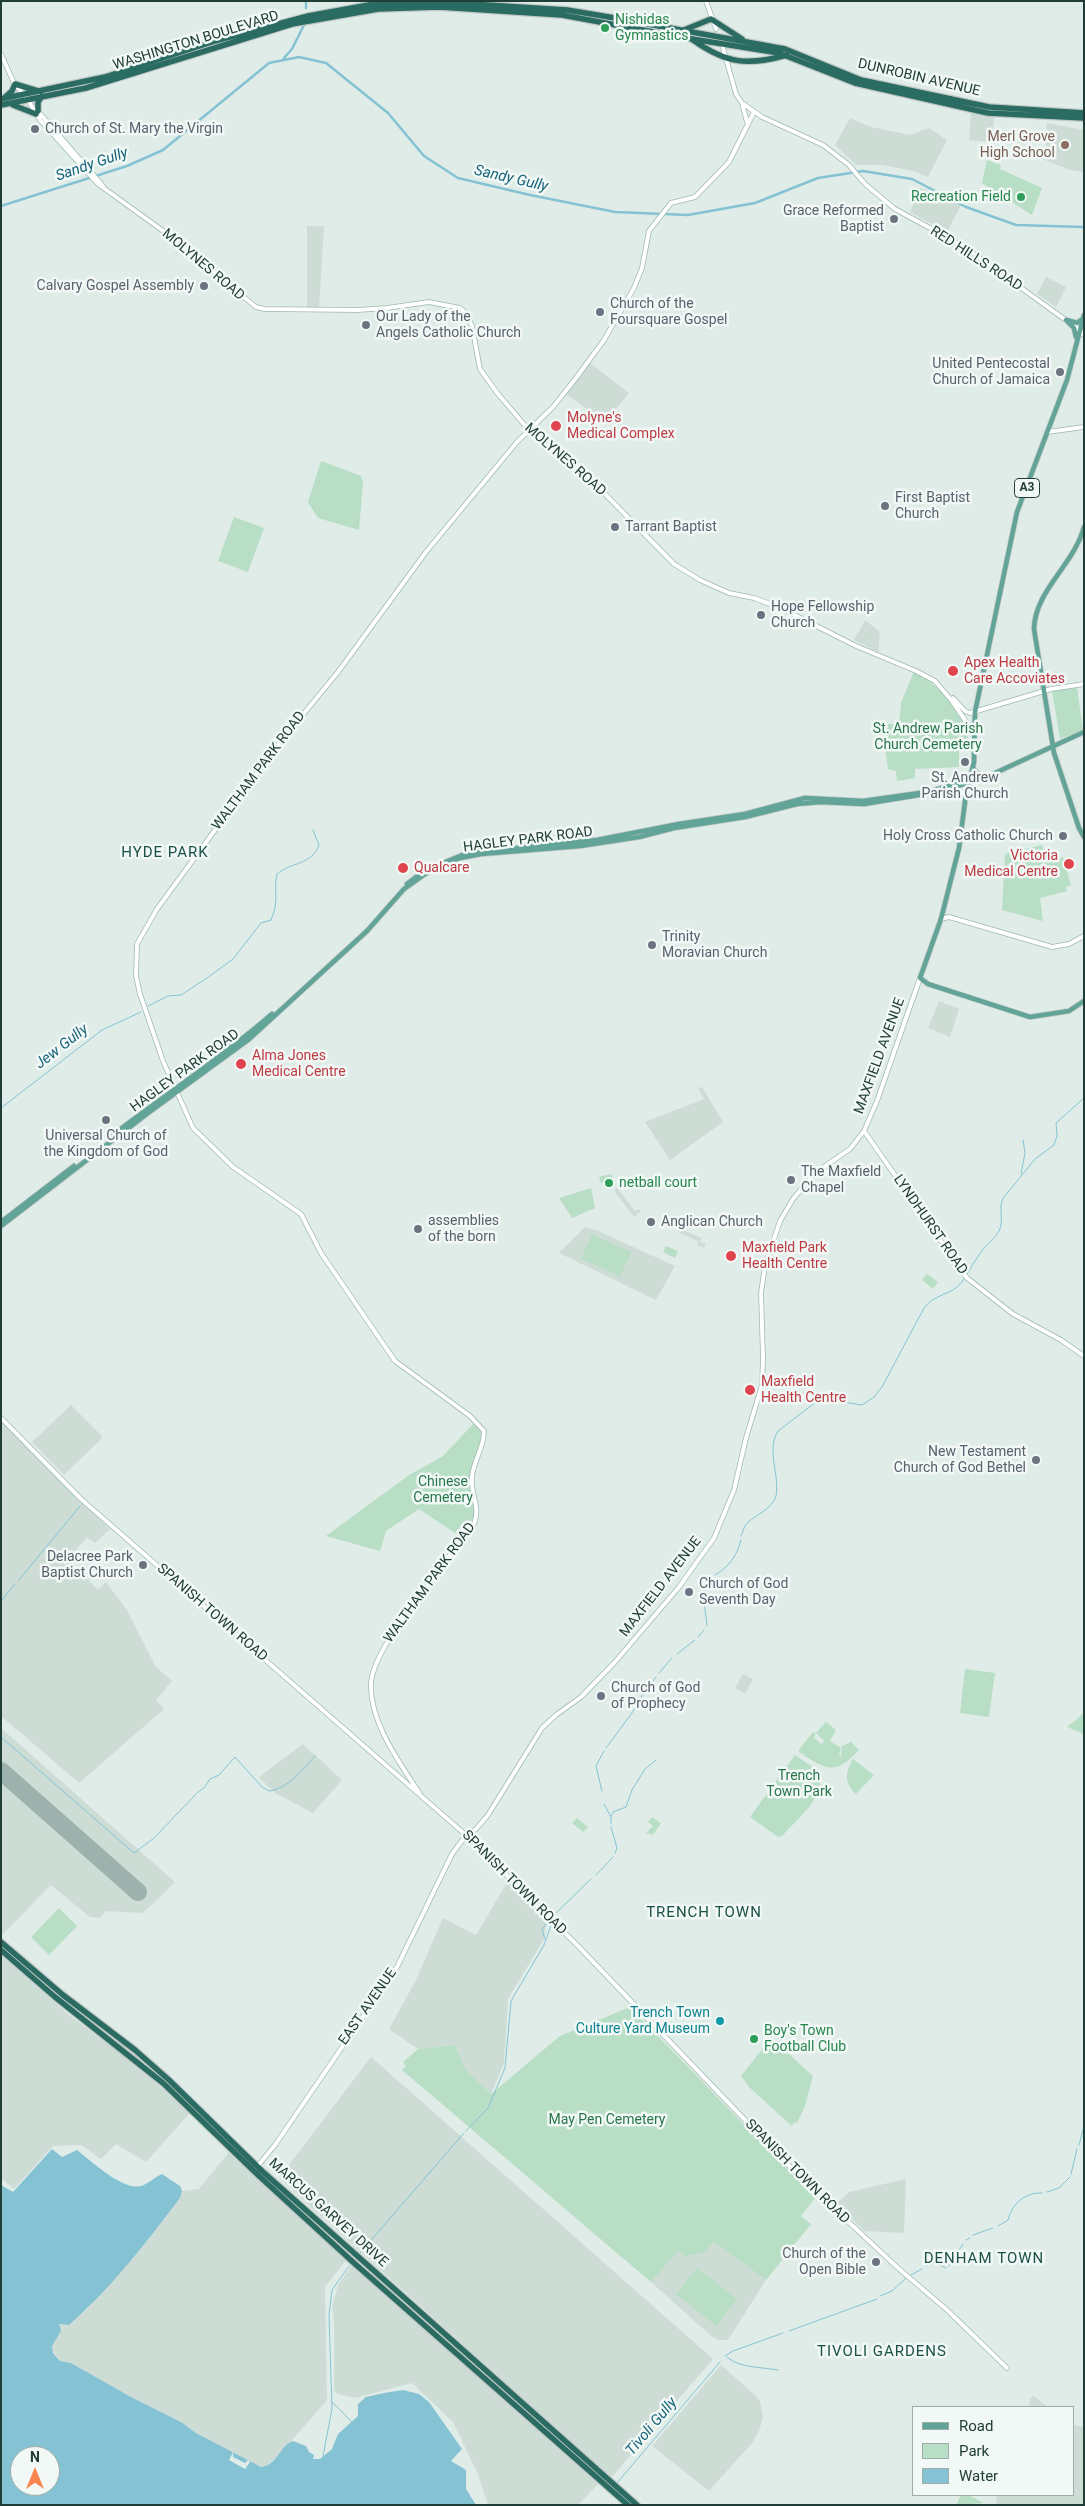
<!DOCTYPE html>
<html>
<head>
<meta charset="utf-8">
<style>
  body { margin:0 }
  #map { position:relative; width:1085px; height:2506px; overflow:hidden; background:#e0ece7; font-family:Roboto,sans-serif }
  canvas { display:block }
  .frame { position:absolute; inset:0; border:2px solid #203d37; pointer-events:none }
  .legend { position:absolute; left:912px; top:2406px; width:162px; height:90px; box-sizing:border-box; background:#f1f8f5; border:1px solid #9dada9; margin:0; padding:6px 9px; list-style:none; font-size:15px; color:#203d37 }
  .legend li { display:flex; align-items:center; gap:10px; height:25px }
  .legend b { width:25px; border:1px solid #9dada9 }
  .north { position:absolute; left:10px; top:2446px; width:50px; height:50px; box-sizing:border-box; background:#f1f8f5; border:1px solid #9dada9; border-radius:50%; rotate:0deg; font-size:14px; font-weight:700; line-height:20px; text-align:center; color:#203d37 }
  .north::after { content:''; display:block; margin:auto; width:18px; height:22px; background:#f98651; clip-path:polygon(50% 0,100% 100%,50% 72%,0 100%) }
</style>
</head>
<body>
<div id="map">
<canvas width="1085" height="2506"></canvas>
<div class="frame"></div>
<ul class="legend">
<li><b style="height:6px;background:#62a497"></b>Road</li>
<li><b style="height:14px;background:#b8dec5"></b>Park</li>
<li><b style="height:14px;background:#85c2d4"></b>Water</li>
</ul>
<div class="north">N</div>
</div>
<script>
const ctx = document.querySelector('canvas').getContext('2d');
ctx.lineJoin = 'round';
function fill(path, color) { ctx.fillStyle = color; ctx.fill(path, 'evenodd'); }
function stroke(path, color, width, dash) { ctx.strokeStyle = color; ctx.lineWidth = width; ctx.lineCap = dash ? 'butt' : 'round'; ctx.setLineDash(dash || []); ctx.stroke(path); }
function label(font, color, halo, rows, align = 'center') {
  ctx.font = font + ' Roboto,sans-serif'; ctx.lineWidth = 5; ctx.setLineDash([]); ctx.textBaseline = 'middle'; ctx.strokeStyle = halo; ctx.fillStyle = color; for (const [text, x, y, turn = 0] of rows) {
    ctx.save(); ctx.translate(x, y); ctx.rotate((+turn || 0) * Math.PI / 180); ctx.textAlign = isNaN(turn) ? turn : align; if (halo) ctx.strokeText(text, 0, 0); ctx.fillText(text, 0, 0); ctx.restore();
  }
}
fill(new Path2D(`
  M971,111L994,116L992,142L969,140Z
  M850,118L871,127L910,135L929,128L947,140L928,177L913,171L883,165H856L835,145Z
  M1047,123L1084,130V172L1070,170L1045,160Z
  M920,188L961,205L947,232L910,212Z
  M307,226H324L319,308H307Z
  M1046,277L1066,287L1056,307L1037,294Z
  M590,363L629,393L605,422L566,394Z
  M865,620L880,632L878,652L854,640Z
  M939,1001L959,1009L950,1037L928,1028Z
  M702,1087L723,1122L670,1160L645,1122L704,1099L698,1088Z
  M617,1188L635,1211L639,1209L641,1211L634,1217L614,1191Z
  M585,1227L596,1230L675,1266L656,1300L559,1253Z
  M680,1229L702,1238L700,1242L706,1244L704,1248L697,1245L698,1241L679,1233Z
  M71,1405L103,1437L64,1475L32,1442Z
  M1,1421L110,1529L95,1543L87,1537L68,1559L98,1590L106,1582L127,1610L156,1667L172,1681L156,1700L164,1709L79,1783L1,1716Z
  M743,1674L753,1679L745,1694L735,1688Z
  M1,1728L175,1882L143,1913L106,1911L100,1918L90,1917L51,1885L1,1936Z
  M303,1744L342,1780L313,1813L275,1793L259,1777Z
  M508,1881L547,1919L544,1939L508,1999L504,2063L491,2094L466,2070L455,2045L418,2049L389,2029L416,1980L443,1918L476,1935Z
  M1,1955L69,2015L123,2055L191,2112L146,2162L116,2144L101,2159L81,2145L53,2146L14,2189L1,2178Z
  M371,2057L713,2359L611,2478L279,2178Z
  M229,2152L346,2260L325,2287L327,2400L278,2456L265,2467L256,2465L196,2433L181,2422L131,2397L71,2363L60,2361L52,2350L53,2343L59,2335V2324L66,2325L86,2310L144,2245L180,2198L182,2191L199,2189Z
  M906,2179L904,2233L864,2231L837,2203L849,2192Z
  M714,2242L766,2280L728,2340H718L710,2335L651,2282L678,2251Z
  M353,2263L599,2483L578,2505H488L477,2472L453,2422L412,2383L355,2398L338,2394L334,2390V2323L332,2306L338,2285Z
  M721,2365L756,2396L760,2401L763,2417L759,2431L753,2442L709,2491L652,2446Z
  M1034,2396L1047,2407H1029L1030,2398Z
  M1074,2425L1084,2427V2505H996L997,2495H1074Z`), '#cedcd6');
fill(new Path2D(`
  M987,160L1001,165L1000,169L1042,188L1032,215L982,183Z
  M321,461L361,476L363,482L359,530L318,518L308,502Z
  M234,517L264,528L248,572L218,561Z
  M914,671C938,686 968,710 968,740H959V767L915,769V778L897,781L896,771L888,769L882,724H899L901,703Z
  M1077,688L1083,730L1060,739L1052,690Z
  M1042,845L1046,862L1063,857L1071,885L1066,887L1067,891L1040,898L1043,921L1002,910L1005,854ZM1034,848L1038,860L1036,861L1034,857L1021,861L1020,858L1034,853L1033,851L1026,853L1025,851Z
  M611,1174L614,1183L606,1187L604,1183L612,1180L601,1183L599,1177Z
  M591,1188L595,1208L572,1218L559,1198Z
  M592,1235L631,1252L620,1276L581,1259Z
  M666,1246L678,1251L675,1258L663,1252Z
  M927,1274L938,1282L933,1289L922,1280Z
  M475,1422L481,1428L482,1441L472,1471L475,1515L461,1537L419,1509L386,1531L380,1551L326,1536L409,1475L442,1457Z
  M965,1669L995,1673L989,1717L960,1713Z
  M1084,1713V1734L1067,1727Z
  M826,1722L836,1730L830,1741L841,1748L839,1755L841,1756L842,1746L851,1742L859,1750C834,1777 825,1769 798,1751L813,1732L816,1734L814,1738L822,1744L824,1741L816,1733Z
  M795,1755L817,1770C831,1793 796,1820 783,1835L778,1837L750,1817Z
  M853,1759L874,1775L856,1794C844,1783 845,1773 853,1759Z
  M652,1817L661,1823L653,1835L646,1833L653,1826L648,1822Z
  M577,1818L588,1827L583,1832L572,1823Z
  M59,1908L77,1926L49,1955L31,1937Z
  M630,2007L815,2198L801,2216L811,2224L766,2280L714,2242L704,2252L685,2256L678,2251L651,2282L402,2070L406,2066L403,2062L418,2049L455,2045L466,2070L491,2094L560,2036Z
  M768,2042L781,2052L790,2055L813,2076L805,2106L797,2123L794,2122L792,2126L750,2088L741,2076Z
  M697,2268L737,2299L716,2326L676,2294Z
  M961,2495H968L984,2503L956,2505Z`), '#b8dec5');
fill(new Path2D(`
  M52,2149L62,2157L77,2150C91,2161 123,2191 141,2186C148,2184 155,2177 162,2174L180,2186L182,2191L180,2198C146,2243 111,2288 69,2325L59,2324L61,2331L52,2346L53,2353L60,2361L71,2363L131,2397L181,2422L196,2433L261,2467C277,2466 280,2445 293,2441L306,2446L309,2452L314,2455L313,2459H320L332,2449L338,2434L358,2416V2404L366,2397L384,2393L403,2390L419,2394L429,2402L462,2449L451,2461L466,2470V2489L476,2505H1V2185L13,2192ZM20,2456H50V2486H20Z`), '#85c2d4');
fill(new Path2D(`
  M233,2452V2457L245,2463L248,2460L250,2462L245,2469L229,2460Z`), '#e0ece7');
stroke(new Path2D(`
  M148,1006L168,996L181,995L207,978L233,959L261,923L271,920C280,898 273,893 277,874C291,862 312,865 319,845L313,830
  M1,1108L102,1030L141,1012
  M1021,1174L1025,1153L1023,1140
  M741,1536C743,1532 744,1526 748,1522C756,1515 773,1508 776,1496C780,1475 766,1450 778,1431L816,1402L832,1400L862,1405L874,1397L882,1387L924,1308C934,1294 952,1295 962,1282C969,1272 974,1261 981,1252C986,1245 995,1238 999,1231C1005,1220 997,1207 1004,1197L1035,1159L1054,1145L1057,1136L1056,1123L1084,1098
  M715,1575C729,1567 737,1556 741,1540
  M19,1580L80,1506
  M1,1601L15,1584
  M707,1626L703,1592L712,1580
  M698,1637L704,1630
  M677,1654L695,1640
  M659,1673L672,1658
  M639,1700L656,1677
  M1,1737L134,1853L154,1838L198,1792L204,1788L210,1779L219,1775L235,1757L262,1787L269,1791C289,1788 302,1770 315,1756
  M606,1748L637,1706
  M602,1791L596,1766L604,1751
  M604,1804L611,1817V1824
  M611,1817L613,1812L626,1807L632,1790L645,1769L656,1760
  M611,1827L617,1848L615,1853
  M596,1875L613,1857
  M545,1939L542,1929L550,1920
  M466,2131L488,2108L505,2068L511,2001L544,1945L555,1914L591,1879
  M1079,2145L1084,2126
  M1071,2174L1077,2149
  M1047,2192L1059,2188L1070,2177
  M998,2226L1008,2220C1012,2204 1025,2192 1042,2193
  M973,2235L993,2228
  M966,2240L970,2238
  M359,2254L464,2133
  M926,2266L935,2263L946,2268
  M949,2266L963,2244
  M911,2275L922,2269
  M880,2296L892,2291L906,2278
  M789,2331L877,2299
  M725,2356L733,2351L783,2333
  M727,2357C739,2368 761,2367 778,2370
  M332,2402L352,2422
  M323,2456L332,2409L329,2315L332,2290L349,2266
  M617,2483L720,2362`), '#85c2d4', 1);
stroke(new Path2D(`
  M306,8V1
  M284,58L292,49L304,25
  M1,206L127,166L163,150L269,63L299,57L326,63L388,113L424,156L458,178L530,195L615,212L688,215L755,203L818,178L863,171L912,179L966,207L1016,225L1084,227`), '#85c2d4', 2.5);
stroke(new Path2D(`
  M1,1771L138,1892`), '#9db2ad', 18);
const secondary = new Path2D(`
  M706,1L716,29
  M723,48L736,94L742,103L762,117L823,145L849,165L865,184L895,209L963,246L1067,321
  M1,54L14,83L25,96
  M28,100L40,120L98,184L166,233L256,307L265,309L357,310L387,308L429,302L460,308L466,313L472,326L480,369L498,394L528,429L605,494L674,564L700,580L729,593L754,598L781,608L856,646L916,671L935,681L952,701L974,733
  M742,103L747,122
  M37,110L103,186
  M1073,324L1084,335
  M1047,432L1084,427
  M953,698L965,711L970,713L1051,689L1084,684
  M941,919L949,917L1052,947L1069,944L1084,936
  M864,1131L967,1278L1013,1314L1061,1340L1084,1356
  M1,1418L81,1499L467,1836L579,1947L794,2171L898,2268L946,2309L1007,2368
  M420,1794C400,1763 369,1722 371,1683C373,1650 426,1589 446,1560C455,1548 466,1537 474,1524C481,1506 470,1494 472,1477C473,1461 484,1449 484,1431L470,1416L395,1361L321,1253L301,1214L233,1167L193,1128L163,1061L140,994L136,976L137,944L157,909L273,751L338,672L426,552L517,442L553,407L576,378L604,340L634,288L642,268L649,231L671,203L695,197L729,162L754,112
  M256,2168L275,2145L397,1967L452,1854L464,1838L476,1829L488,1815L542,1728L556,1715L581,1697L615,1662L679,1587L714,1538L734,1490L746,1438L762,1385L763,1358L761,1293L765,1266L780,1221L793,1199L808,1181L818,1171L850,1149L864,1131L877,1101L920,978`);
const primary = new Path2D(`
  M1084,315L1067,380L1017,512L975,712L974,762L966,794L959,848L941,919L920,978L928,984L1030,1017L1069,1011L1084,1001
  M1066,320L1074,328L1076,337
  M1067,320L1077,323L1081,320
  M1084,527C1074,565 1035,590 1034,629L1054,753L1079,828L1084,837
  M973,768L979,775H987
  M935,790L970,780
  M407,884L424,871L467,853L597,840L679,824L745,814L805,798L863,801L920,793
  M113,1135C166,1094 222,1058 272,1014
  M1,1222L74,1166
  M1,1226L148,1113L248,1040L367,931L404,889L425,874L443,865L460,858L481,854L580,846L639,837L674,828L745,817L797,804L820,802L864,804L943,791L993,774L1084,732`);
const highway = new Path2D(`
  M684,30L711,19L742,39
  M693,40C727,64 748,66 787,55
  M4,98L12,91L15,84L38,91
  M1,99L105,77L215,41L308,16L374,4L440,2L567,10L615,18L785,49L861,80L989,107L1084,113
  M1,105L86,88L292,24L378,9L439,7L562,15L686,38L779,53L855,83L988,113L1084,118
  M13,105L36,114
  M38,111V102L42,96
  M1,1942L63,1995L135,2050L169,2080L262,2171L637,2505
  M1,1950L55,1997L163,2083L258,2175L354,2263L628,2505`);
stroke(secondary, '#9eb8b1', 5.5);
stroke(primary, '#c1c9c7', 6);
stroke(highway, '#c1c9c7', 8);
stroke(secondary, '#fff', 4);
stroke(primary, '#62a497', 4.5);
stroke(highway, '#2a6b62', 5.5);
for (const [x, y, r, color] of [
  [605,28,5,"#2e9e5b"],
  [35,129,5,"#6b7280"],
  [1065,145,5,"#8d6e63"],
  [1021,197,5,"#2e9e5b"],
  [894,219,5,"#6b7280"],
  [204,286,5,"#6b7280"],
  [600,312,5,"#6b7280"],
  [366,325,5,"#6b7280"],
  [1060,372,5,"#6b7280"],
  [556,426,6,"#e0444e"],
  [885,506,5,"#6b7280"],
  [615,527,5,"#6b7280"],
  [761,615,5,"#6b7280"],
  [953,671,6,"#e0444e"],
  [965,762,5,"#6b7280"],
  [1063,836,5,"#6b7280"],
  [1069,864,6,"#e0444e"],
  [403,868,6,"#e0444e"],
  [652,945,5,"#6b7280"],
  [241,1064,6,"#e0444e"],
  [106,1120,5,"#6b7280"],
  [791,1180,5,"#6b7280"],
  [609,1183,5,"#2e9e5b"],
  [651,1222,5,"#6b7280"],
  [418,1229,5,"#6b7280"],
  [731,1256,6,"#e0444e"],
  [750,1390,6,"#e0444e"],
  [1036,1460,5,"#6b7280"],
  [143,1565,5,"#6b7280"],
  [689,1592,5,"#6b7280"],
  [601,1696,5,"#6b7280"],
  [720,2021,5,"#0f9aa8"],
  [754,2039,5,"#2e9e5b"],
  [876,2262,5,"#6b7280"]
]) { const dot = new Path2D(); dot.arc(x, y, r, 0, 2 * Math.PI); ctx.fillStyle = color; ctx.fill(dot); stroke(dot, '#f1f8f5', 2); }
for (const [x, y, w] of [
  [1027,488,25]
]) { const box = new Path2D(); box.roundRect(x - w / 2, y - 9.5, w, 19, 4); ctx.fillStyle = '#f1f8f5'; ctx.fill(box); stroke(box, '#203d37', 1); }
label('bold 12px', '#203d37', null, [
  ["A3",1027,488]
]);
label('14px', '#27864d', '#f1f8f5', [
  ["Nishidas",615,20],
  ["Gymnastics",615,36],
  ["Recreation Field",1011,197,"right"],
  ["netball court",619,1183],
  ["Boy's Town",764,2031],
  ["Football Club",764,2047]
], 'left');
label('14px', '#203d37', '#f1f8f5', [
  ["WASHINGTON BOULEVARD",196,41,-17],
  ["DUNROBIN AVENUE",919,78,13],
  ["RED HILLS ROAD",976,259,33],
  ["MOLYNES ROAD",203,265,40],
  ["MOLYNES ROAD",565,460,41],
  ["WALTHAM PARK ROAD",259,771,-53],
  ["HAGLEY PARK ROAD",528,840,-7],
  ["MAXFIELD AVENUE",880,1056,-70],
  ["HAGLEY PARK ROAD",185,1071,-36],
  ["LYNDHURST ROAD",930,1225,55],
  ["WALTHAM PARK ROAD",430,1583,-54],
  ["MAXFIELD AVENUE",661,1587,-52],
  ["SPANISH TOWN ROAD",212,1613,41],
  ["SPANISH TOWN ROAD",514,1883,45],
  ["EAST AVENUE",368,2007,-55],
  ["SPANISH TOWN ROAD",797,2172,45],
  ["MARCUS GARVEY DRIVE",328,2213,42]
]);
label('14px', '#5b616d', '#f1f8f5', [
  ["Church of St. Mary the Virgin",45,129],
  ["Grace Reformed",884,211,"right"],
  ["Baptist",884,227,"right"],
  ["Calvary Gospel Assembly",194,286,"right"],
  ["Church of the",610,304],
  ["Foursquare Gospel",610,320],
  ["Our Lady of the",376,317],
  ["Angels Catholic Church",376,333],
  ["United Pentecostal",1050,364,"right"],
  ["Church of Jamaica",1050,380,"right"],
  ["First Baptist",895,498],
  ["Church",895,514],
  ["Tarrant Baptist",625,527],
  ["Hope Fellowship",771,607],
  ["Church",771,623],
  ["St. Andrew",965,778,"center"],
  ["Parish Church",965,794,"center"],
  ["Holy Cross Catholic Church",1053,836,"right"],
  ["Trinity",662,937],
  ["Moravian Church",662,953],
  ["Universal Church of",106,1136,"center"],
  ["the Kingdom of God",106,1152,"center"],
  ["The Maxfield",801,1172],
  ["Chapel",801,1188],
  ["assemblies",428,1221],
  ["of the born",428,1237],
  ["Anglican Church",661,1222],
  ["New Testament",1026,1452,"right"],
  ["Church of God Bethel",1026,1468,"right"],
  ["Delacree Park",133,1557,"right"],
  ["Baptist Church",133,1573,"right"],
  ["Church of God",699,1584],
  ["Seventh Day",699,1600],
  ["Church of God",611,1688],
  ["of Prophecy",611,1704],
  ["Church of the",866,2254,"right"],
  ["Open Bible",866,2270,"right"]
], 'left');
label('14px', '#785e54', '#f1f8f5', [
  ["Merl Grove",1055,137],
  ["High School",1055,153]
], 'right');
label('14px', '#be3a42', '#f1f8f5', [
  ["Molyne's",567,418],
  ["Medical Complex",567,434],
  ["Apex Health",964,663],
  ["Care Accoviates",964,679],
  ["Victoria",1058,856,"right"],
  ["Medical Centre",1058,872,"right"],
  ["Qualcare",414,868],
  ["Alma Jones",252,1056],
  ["Medical Centre",252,1072],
  ["Maxfield Park",742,1248],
  ["Health Centre",742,1264],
  ["Maxfield",761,1382],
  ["Health Centre",761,1398]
], 'left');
label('14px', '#28764c', '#f1f8f5', [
  ["St. Andrew Parish",928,729],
  ["Church Cemetery",928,745],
  ["Chinese",443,1482],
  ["Cemetery",443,1498],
  ["Trench",799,1776],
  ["Town Park",799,1792],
  ["May Pen Cemetery",607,2120]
]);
label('14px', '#0d838f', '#f1f8f5', [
  ["Trench Town",710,2013],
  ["Culture Yard Museum",710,2029]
], 'right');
label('italic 15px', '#17647c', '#f1f8f5', [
  ["Sandy Gully",92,165,-19],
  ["Sandy Gully",511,179,13],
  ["Jew Gully",62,1047,-38],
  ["Tivoli Gully",652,2427,-50]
]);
ctx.letterSpacing = '1px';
label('15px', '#1b5047', '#f1f8f5', [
  ["HYDE PARK",165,853],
  ["TRENCH TOWN",704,1913],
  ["DENHAM TOWN",984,2259],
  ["TIVOLI GARDENS",882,2352]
]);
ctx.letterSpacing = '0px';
</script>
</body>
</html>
